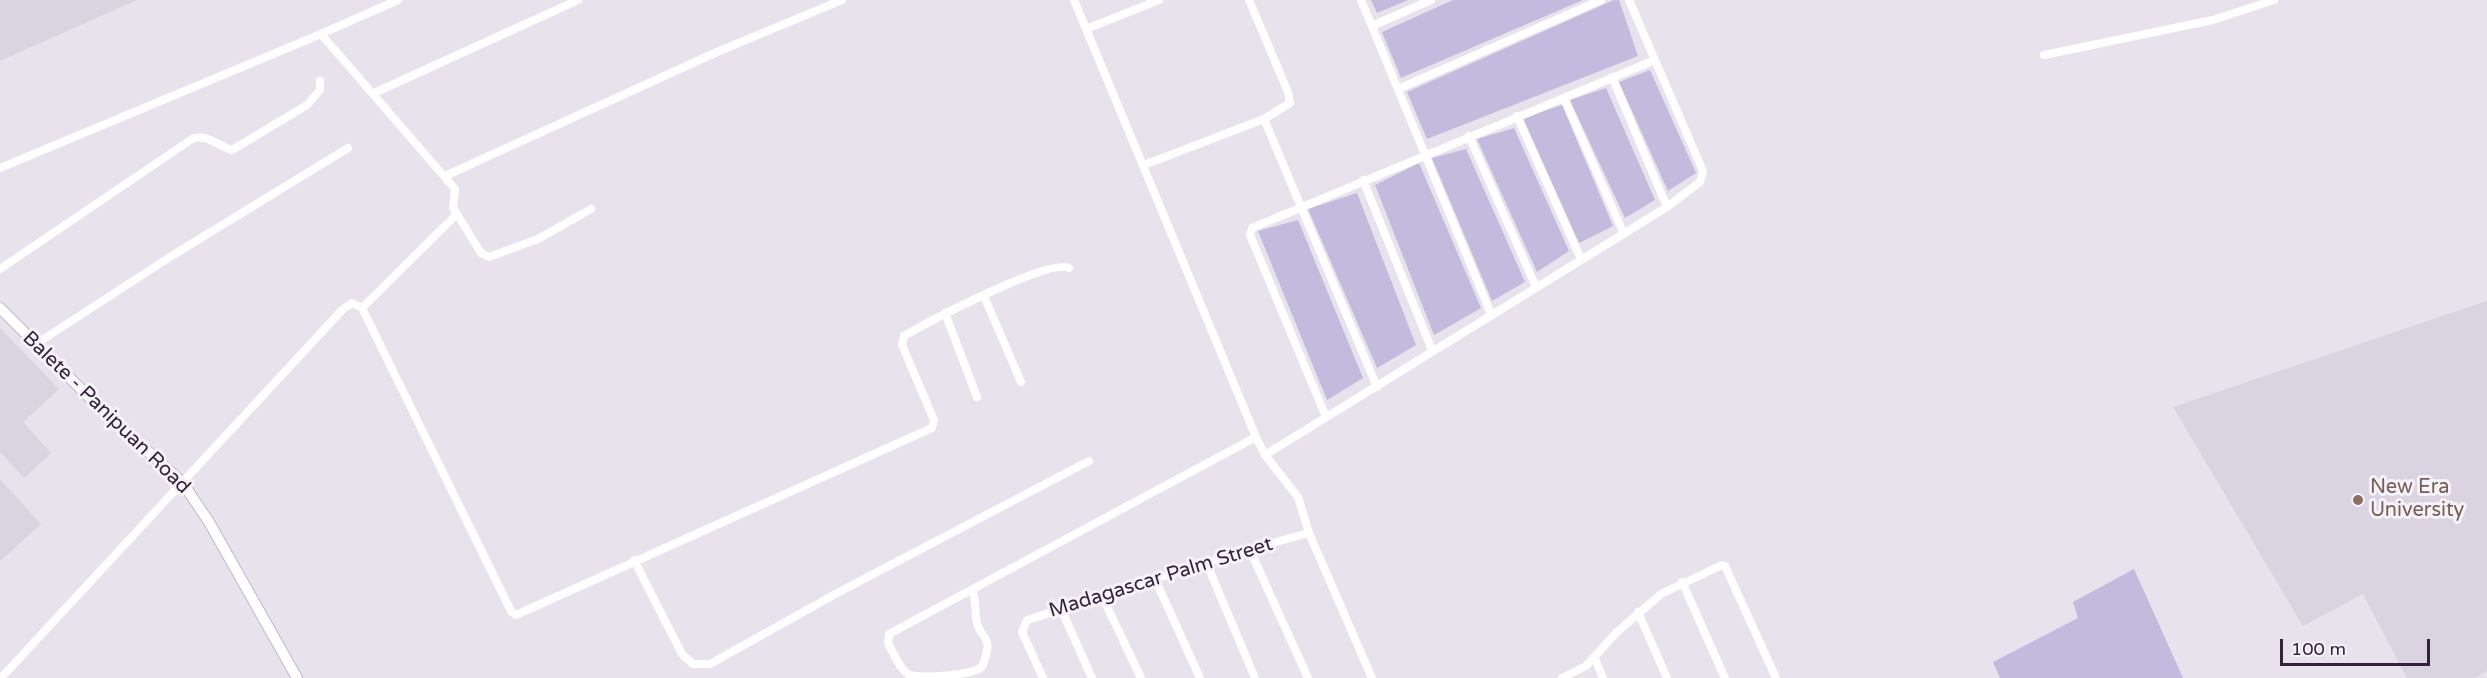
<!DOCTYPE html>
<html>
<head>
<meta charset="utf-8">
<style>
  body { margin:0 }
  #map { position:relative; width:2487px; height:678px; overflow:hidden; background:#e7e2ec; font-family:"Varela Round",sans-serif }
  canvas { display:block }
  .scale { position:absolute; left:2280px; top:639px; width:150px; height:27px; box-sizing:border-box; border:3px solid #34223d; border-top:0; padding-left:8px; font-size:18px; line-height:21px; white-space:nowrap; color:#34223d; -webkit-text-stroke:4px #f5f3f9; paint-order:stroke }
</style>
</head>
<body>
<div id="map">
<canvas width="2487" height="678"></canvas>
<div class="scale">100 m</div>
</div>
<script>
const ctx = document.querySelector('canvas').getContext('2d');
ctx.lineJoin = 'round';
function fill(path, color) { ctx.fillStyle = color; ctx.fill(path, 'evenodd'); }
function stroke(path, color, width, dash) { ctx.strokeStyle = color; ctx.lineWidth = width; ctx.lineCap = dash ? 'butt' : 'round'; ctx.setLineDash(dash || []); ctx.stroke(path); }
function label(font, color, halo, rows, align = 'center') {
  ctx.font = font + ' "Varela Round",sans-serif'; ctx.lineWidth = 6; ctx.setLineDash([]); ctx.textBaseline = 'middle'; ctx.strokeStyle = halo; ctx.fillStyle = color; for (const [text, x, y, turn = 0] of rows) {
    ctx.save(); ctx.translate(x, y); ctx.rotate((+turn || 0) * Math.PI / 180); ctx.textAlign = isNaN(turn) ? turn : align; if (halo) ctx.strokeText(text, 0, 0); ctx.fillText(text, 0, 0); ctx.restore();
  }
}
fill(new Path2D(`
  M0,0H137L0,61Z
  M2487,301V671L2476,678H2407L2363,594L2303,626L2173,407Z
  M0,328L59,389L23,422L51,453L24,478L0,452Z
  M0,479L41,524L0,561Z`), '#dad3e0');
fill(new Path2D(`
  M1371,0H1408L1377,13Z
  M1453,0H1583L1401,78L1382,32Z
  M1614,0H1619L1638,56L1427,139L1407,92Z
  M1650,70L1696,173L1668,191L1619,82Z
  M1606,88L1655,200L1625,218L1570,100Z
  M1562,105L1613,226L1579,243L1523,118Z
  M1514,128L1569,251L1537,272L1477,139Z
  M1466,149L1525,282L1492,301L1432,158Z
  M1419,163L1481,308L1434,335L1375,185Z
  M1357,193L1416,345L1377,368L1308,209Z
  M1298,220L1363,378L1327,400L1258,231Z
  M2134,569L2183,678H2000L1993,662L2078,618L2073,602Z`), '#c2bbdd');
const secondary = new Path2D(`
  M0,308L103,411L182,482L209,522L297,678`);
stroke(secondary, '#c2b6cc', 12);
stroke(new Path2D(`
  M1074,0L1256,437L1265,455L1298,497L1309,533L1372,678
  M1361,0L1491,314
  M1372,26L1431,0
  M1086,29L1159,0
  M321,34L398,0
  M2044,55L2213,20L2274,0
  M1612,77L1667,207
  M1398,89L1601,0
  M374,93L578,0
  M1564,98L1624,234
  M1517,116L1581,259
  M1264,119L1377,387
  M1469,136L1536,287
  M1144,165L1264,119L1290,103L1288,92L1249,0
  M0,168L321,34L455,189L453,208L457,214L362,308
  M445,176L717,52L842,0
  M1363,180L1432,350
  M457,214L481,253L489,257L538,239L591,209
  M0,269L192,139C205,133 219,146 232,150L307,105L320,90V81
  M984,296L1021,382
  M945,313L977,397
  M36,344L170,257L348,148
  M1326,417L1250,235L1252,228L1655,60
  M1265,455L1667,207L1700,182L1703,171L1629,0
  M1249,548L1308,678
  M634,560L682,654L693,664H710L841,591L1089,461
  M1206,562L1255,678
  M1155,579L1200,678
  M1682,582L1725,678
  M972,590C976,600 975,608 976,618C979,642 996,632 982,667C970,676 924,678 909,675C900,670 894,653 888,644L889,634L1256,437
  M1103,598L1141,678
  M1061,609L1092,678
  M1638,612L1667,678
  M1595,659L1603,678
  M1,678L343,309L352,303L362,308L511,611L516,615L932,428L934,420L902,345L904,336C928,322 1049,258 1069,268
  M1043,678L1022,632L1027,620C1121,591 1213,558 1309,533
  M1562,678L1586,666L1617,632L1661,594L1722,565L1725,566L1776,678`), '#fff', 8);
stroke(secondary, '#fff', 10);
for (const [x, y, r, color] of [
  [2358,500,6,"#8d6e63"]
]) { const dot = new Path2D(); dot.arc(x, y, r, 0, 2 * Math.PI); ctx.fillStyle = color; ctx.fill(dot); stroke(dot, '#f5f3f9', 2); }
label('20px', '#34223d', '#f5f3f9', [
  ["Balete - Panipuan Road",106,413,44],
  ["Madagascar Palm Street",1161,578,-17]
]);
label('20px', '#785e54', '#f5f3f9', [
  ["New Era",2370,488],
  ["University",2370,511]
], 'left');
</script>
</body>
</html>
